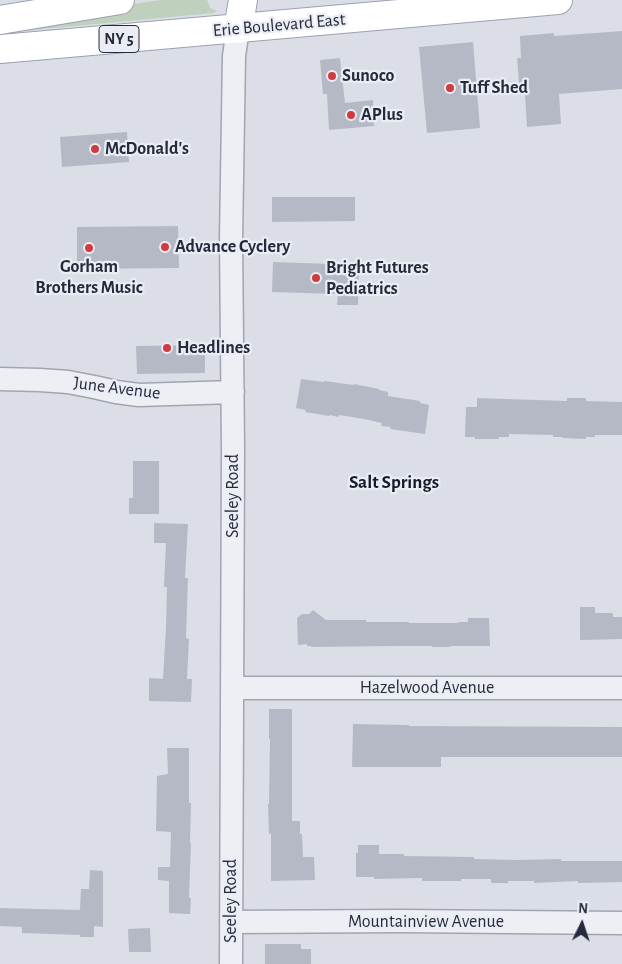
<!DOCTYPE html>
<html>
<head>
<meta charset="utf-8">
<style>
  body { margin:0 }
  #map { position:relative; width:622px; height:964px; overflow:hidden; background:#dbdee6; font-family:"Alegreya Sans",sans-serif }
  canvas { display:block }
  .north { position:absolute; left:557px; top:899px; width:50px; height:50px; -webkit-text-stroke:4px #eaedf4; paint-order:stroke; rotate:4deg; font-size:14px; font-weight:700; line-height:20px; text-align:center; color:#252b3c }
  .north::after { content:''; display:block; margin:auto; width:18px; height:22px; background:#252b3c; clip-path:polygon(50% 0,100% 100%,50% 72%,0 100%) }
</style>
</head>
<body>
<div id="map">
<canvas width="622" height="964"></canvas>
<div class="north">N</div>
</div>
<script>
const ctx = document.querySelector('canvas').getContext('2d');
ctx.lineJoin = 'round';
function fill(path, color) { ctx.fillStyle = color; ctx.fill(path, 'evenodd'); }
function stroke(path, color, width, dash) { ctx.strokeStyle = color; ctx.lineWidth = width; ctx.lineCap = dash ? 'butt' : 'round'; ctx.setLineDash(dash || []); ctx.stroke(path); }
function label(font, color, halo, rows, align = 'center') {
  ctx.font = font + ' "Alegreya Sans",sans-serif'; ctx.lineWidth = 4.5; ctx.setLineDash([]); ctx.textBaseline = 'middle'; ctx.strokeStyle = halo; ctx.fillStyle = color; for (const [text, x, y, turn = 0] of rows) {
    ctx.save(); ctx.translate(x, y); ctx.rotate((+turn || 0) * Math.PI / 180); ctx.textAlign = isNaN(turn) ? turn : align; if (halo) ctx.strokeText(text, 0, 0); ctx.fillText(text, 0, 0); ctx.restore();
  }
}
fill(new Path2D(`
  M160,0H207L210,8L217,11L214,13L0,33V25Z`), '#bfd0bc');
fill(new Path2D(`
  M622,31V89L559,94L561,124L527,127L525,95H520L517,58H521L520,36L554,33V36Z
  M473,42L480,128L427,133L419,47Z
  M340,58L345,103L373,100L374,126L329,130L327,94H323L320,60Z
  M127,132L129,162L62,167L60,137Z
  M272,197H355V221L272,222Z
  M178,226L179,268L77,269V227Z
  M273,262L359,265L358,305H337L338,294L272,292Z
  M205,345V373L137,374L136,346Z
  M301,379L324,382V381L354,385V384L379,389V390L388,392V396L420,401V403L429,405L425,434L390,429L391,427L381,426L382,423L364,419L339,415L338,417L330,415L329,416L305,412L306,410L296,408Z
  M477,398L567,401V398H586V401L622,402V435H595V437H586V439L562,438V437H553V435L509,434V437H499V439H475V437H465L466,407H477Z
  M133,461H159V514H129V498H133Z
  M154,523L188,524L185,578H188L186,638L189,639L187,679H192L191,702L149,701V678L163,679L166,627L167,587H164L166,543H154Z
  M580,607H595V613H613V617H622V639L580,640Z
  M313,610L326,620H366V622H409V623H458V622H468V618H489L490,646H450V647H432V646H395L311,647V646H307V644L298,645L297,618L302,614H309Z
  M269,709H292V821H300V834H302L303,857H314L315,880L271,881V834H269L268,804H269L270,739H269Z
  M353,724L409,725V726L622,727V757H441V767H352Z
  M167,748H189V803H191L190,843H191L189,898H191L190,914L169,913V881L158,880V867H170L171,832L156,831L157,776L168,774Z
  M358,845H379V854H404V856L474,857V859L518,860L561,859V861H622V882L578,883V881L534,883V881H508V883H491V879H461V881H422V878L374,879V877H356V853H358Z
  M90,870L103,871V927L94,926V937H80V935L22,933V927L0,926V908L80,910L81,889H89Z
  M150,928L151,952H129L128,929Z
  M265,944H301V949H311V964H265Z`), '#b5b9c6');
const minor = new Path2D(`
  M0,379L40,380L68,382L94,387L116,392L139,395L233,392
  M232,688H622
  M231,922L401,921L622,923
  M231,964L233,449L231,239L234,56L238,29`);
const major = new Path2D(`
  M0,20L120,0
  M238,29L243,0
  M0,49L558,0`);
stroke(minor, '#a1a5b0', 25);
stroke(major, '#9aa1b2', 30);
stroke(minor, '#eeeff4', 22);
stroke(major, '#fff', 28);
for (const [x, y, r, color] of [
  [332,76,5,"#d13a3f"],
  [450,88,5,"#d13a3f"],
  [351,115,5,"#d13a3f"],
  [95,149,5,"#d13a3f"],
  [165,247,5,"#d13a3f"],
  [89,248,5,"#d13a3f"],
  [316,278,5,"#d13a3f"],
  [167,348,5,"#d13a3f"]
]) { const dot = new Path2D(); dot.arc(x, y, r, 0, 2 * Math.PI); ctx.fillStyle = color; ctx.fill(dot); stroke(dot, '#eaedf4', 2); }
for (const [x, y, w] of [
  [119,39,40]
]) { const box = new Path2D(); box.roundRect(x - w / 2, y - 13.5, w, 27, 4); ctx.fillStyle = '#eaedf4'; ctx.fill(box); stroke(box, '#252b3c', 1); }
label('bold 16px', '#252b3c', null, [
  ["NY 5",119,39]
]);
label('18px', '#252b3c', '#eaedf4', [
  ["Erie Boulevard East",279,25,-5],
  ["June Avenue",117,388,7],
  ["Seeley Road",233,496,-90],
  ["Hazelwood Avenue",427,688],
  ["Seeley Road",231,901,-90],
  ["Mountainview Avenue",426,922]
]);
label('bold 18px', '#252b3c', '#eaedf4', [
  ["Sunoco",342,76],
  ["Tuff Shed",460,88],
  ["APlus",361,115],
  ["McDonald's",105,149],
  ["Advance Cyclery",175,247],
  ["Gorham",89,267,"center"],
  ["Brothers Music",89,288,"center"],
  ["Bright Futures",326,268],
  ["Pediatrics",326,289],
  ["Headlines",177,348]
], 'left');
label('bold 19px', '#171c2d', '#eaedf4', [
  ["Salt Springs",394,482]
]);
</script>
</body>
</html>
